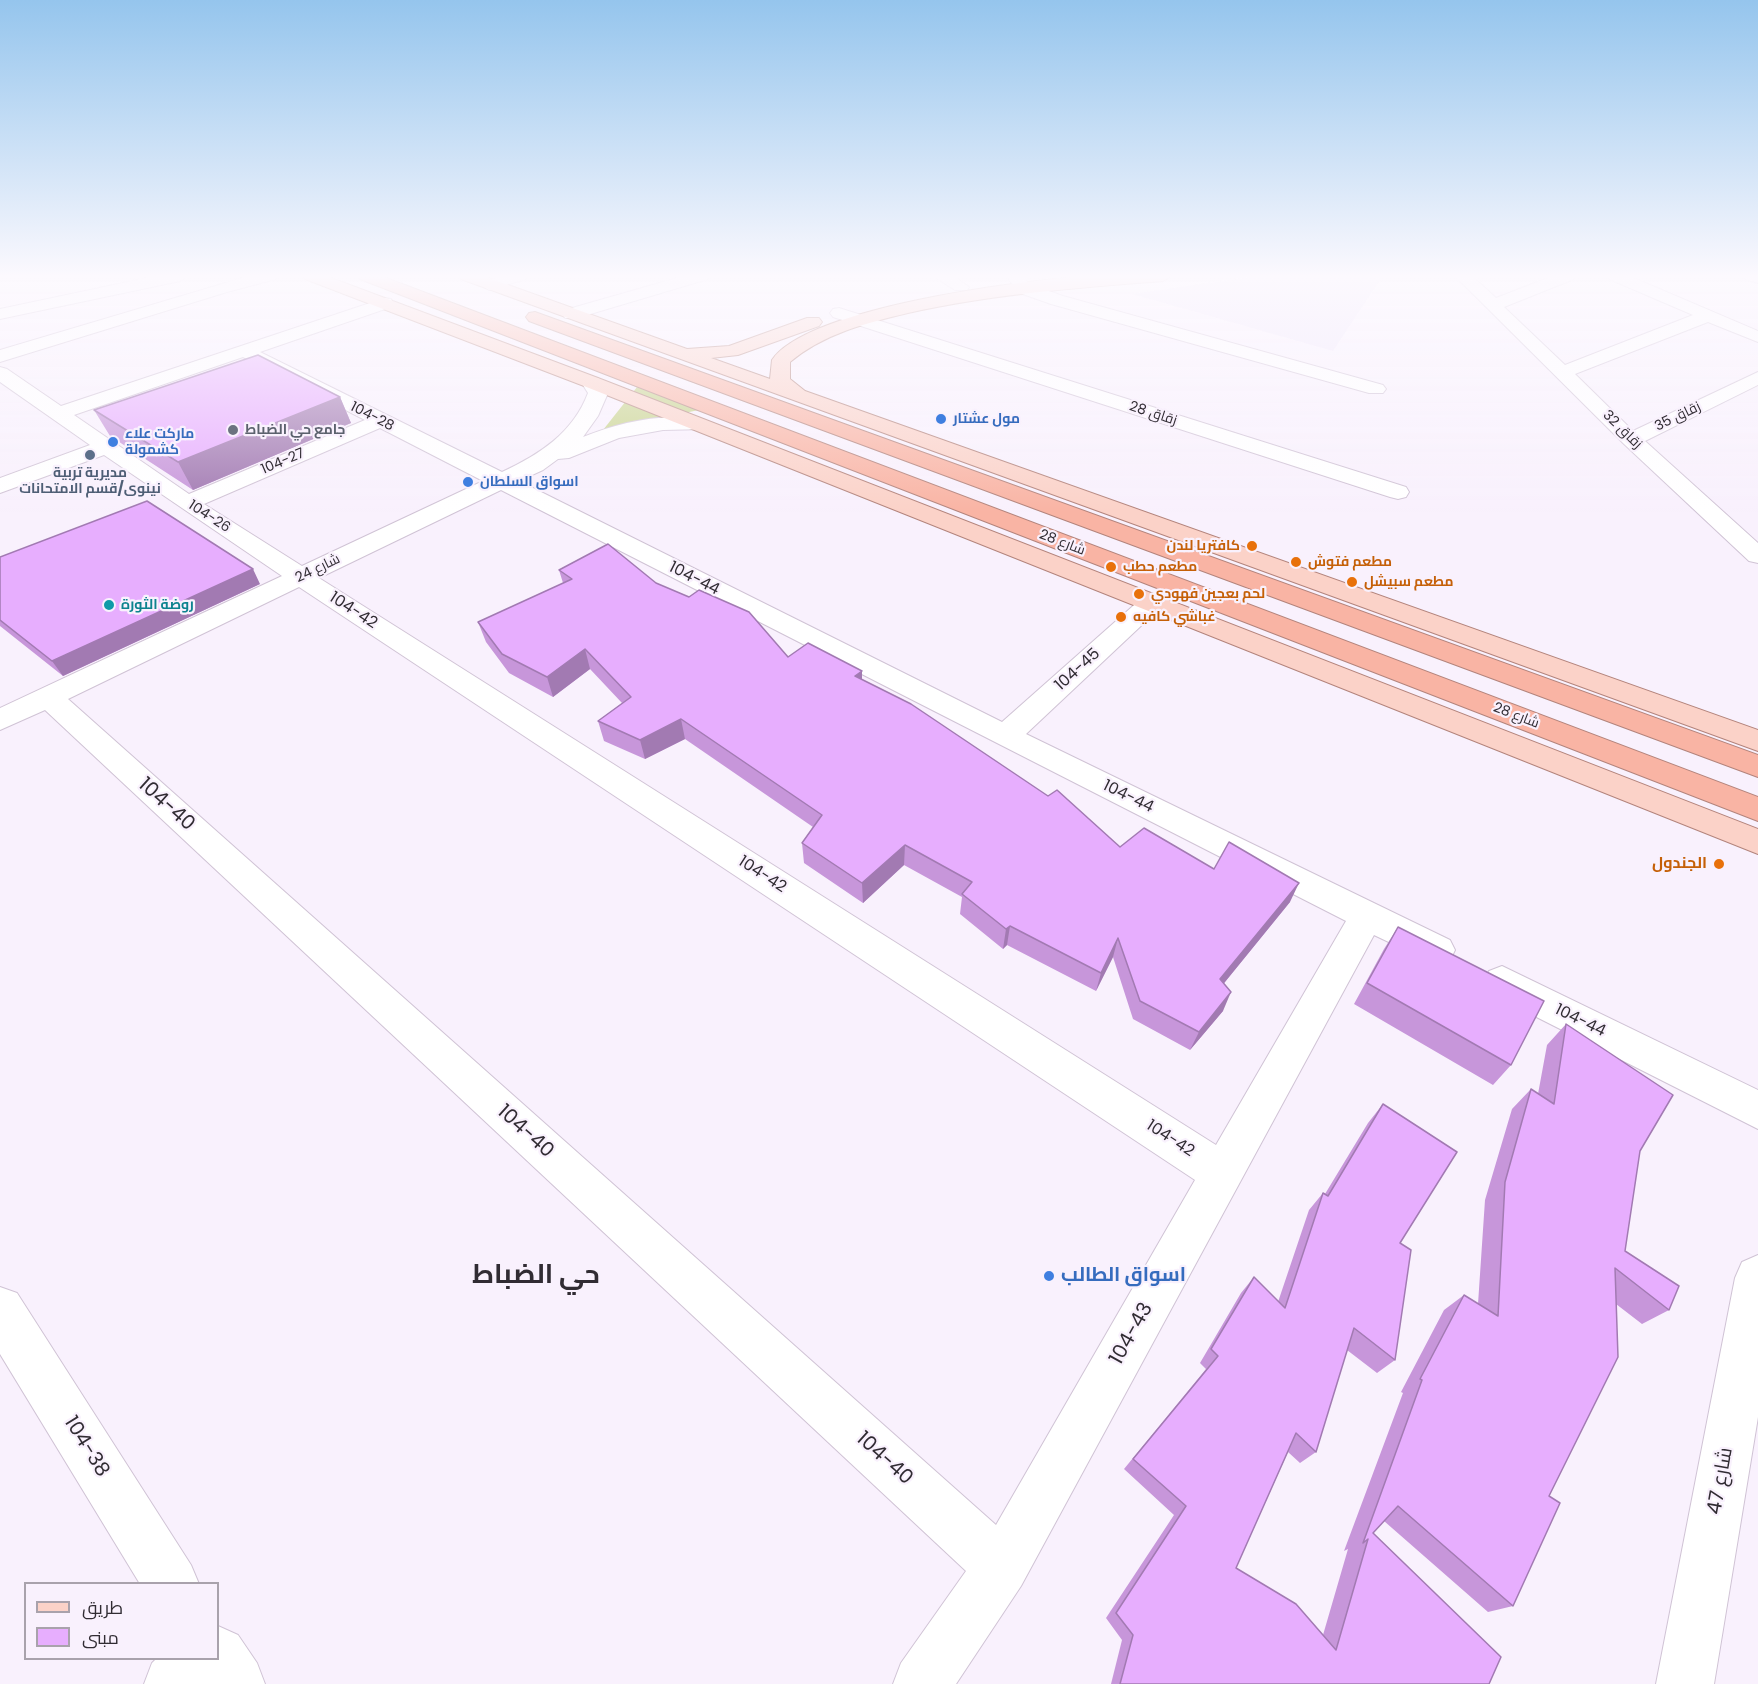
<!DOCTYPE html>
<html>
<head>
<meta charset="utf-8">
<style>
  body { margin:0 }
  #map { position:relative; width:1758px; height:1684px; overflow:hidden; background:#f9f1fd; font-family:Poppins,Cairo,sans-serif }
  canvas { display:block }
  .legend { position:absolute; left:24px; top:1582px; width:195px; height:78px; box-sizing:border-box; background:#f9f1fd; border:2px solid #a9a2ac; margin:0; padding:8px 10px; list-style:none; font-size:18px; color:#312c33 }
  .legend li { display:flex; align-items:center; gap:12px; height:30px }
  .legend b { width:30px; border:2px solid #a9a2ac }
</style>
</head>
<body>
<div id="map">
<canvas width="1758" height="1684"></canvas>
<ul class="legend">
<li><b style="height:8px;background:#fbd2c8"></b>طريق</li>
<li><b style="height:16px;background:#e7aefe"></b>مبنى</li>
</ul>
</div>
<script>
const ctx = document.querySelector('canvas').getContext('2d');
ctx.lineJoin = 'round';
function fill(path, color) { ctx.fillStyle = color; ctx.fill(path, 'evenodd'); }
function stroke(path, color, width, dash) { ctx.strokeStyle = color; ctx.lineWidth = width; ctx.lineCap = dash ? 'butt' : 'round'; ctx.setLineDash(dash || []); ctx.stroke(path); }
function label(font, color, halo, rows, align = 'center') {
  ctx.font = font + ' Poppins,Cairo,sans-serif'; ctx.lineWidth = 4.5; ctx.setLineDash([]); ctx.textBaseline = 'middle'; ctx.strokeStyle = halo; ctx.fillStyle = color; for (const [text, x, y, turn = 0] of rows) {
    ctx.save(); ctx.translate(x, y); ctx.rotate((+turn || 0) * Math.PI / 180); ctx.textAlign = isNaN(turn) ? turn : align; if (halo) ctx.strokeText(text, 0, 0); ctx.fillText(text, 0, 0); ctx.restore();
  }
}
fill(new Path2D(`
  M1257,276H1375L1380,280L1333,351L1132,294Z`), '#efe6fb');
fill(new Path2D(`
  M637,387L699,410L603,430Z`), '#c7d38b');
const minor = new Path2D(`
  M156,276H188L180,281L0,319V309Z
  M249,276H278L276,279L227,292L0,362V350Z
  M502,276H528L526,279L489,290L481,285L483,282Z
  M684,276H710L708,279L577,318H565L562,314L565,310Z
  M933,276H953L969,287L967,290H955Z
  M1007,276H1023L1029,284L1063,296L1383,385L1386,389L1383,393H1369L1051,304L1017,292Z
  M1455,276H1472L1496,298L1553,276H1576L1574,279L1504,307L1565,365L1693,315L1609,279L1607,276H1629L1758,331V342L1708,322L1575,374L1633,431L1758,372V385L1645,441L1758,543V563L1749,561L1624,444Z
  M1743,276H1758V283L1745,279Z
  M385,298L391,299L393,303L391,307L260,352L502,472C539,455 573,433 588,393L581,382L584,378H598L608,393L598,416L583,437C620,422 667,411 706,421L709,425L706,429L663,430L619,438L569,458L558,459L543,470L519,481L1002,722L1142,598L1151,595L1160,598L1164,603L1160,608L1026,734L1450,940L1455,950L1450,960L1437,965L1374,935L1021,1586L956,1684H893L901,1663L966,1571L45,710L0,730V708L282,576L104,455L0,493V478L90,445L0,382V367L7,369L61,406ZM243,357L365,420L189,494L74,415ZM380,428L483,481L302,566L204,504ZM501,490L1346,921L1216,1145L319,578ZM299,587L1195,1180L996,1525L68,699Z
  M839,308L1406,487L1409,492L1406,497L1398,499L1390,497L833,317L830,313L833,309Z
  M1502,966L1758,1090V1129L1489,993L1483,982L1489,971Z
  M1758,1255V1417L1714,1684H1656L1735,1278L1742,1262Z
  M0,1287L17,1293L191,1565L199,1584H140L0,1354Z
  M218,1626L238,1635L257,1663L265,1684H144L152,1663L157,1658H218Z`);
const major = new Path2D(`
  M303,276H326L598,378L1758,829V854L584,386L305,279Z
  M459,276H483L687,349L729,346L807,318H819L822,322L819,326L738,355L711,358L770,379L772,360C808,307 1028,279 1093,276C1119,275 1145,276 1171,276L1163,281C1077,288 992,294 908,313C866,323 823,334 790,362V379L805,391L1758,730V751L461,279Z`);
const highway = new Path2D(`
  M358,276H381L1758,797V821L360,279Z
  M535,312L1758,755V777L529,321L526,317L529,313Z`);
stroke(minor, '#d0c3d5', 2);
stroke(major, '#b3847c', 2);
stroke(highway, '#b3847c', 2);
fill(minor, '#fff');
fill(major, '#fbd2c8');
fill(highway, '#f9b4a4');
fill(new Path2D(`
  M340,397L351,423L193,490L110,436L94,410Z
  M0,557L260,584L63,676L0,626Z
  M559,570L656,583L788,657L862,671V679L1120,847L1214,869L1290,902L1224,983L1223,1011L1190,1050L1133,1019L1113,957L1096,991L1007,945L1003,949L960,914L962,897L904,865L863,903L804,863L802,843L813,827L685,739L645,759L604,741L598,721L622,703L590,669L553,697L509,673L486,642L478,622L563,583Z
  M1398,927L1511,1065L1493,1085L1354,1004L1384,949Z
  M1566,1024L1640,1151L1625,1251L1669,1310L1642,1324L1616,1304L1549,1496L1513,1606L1488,1612L1384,1521L1373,1533L1489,1684H1111L1122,1640L1106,1618L1174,1515L1124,1469L1206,1369L1200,1363L1241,1293L1254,1277L1278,1302L1309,1210L1323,1193L1325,1194L1368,1123L1383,1104L1400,1243L1395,1360L1377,1373L1347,1350L1316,1452L1300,1463L1288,1452L1236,1568L1323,1635L1348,1549L1344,1551L1403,1393L1401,1392L1444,1310L1464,1295L1478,1304L1485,1200L1512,1109L1531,1089L1538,1094L1547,1045Z`), '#c796da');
fill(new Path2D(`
  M340,397L351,423L193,490L178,462Z
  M253,569L260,584L63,676L52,661Z
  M585,649L590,669L553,697L547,677Z
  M862,671V691L855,676Z
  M681,719L685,739L645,759L640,740Z
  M905,845L904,865L863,903L862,883Z
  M1299,883L1290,902L1212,998L1220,979Z
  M1010,926L1007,945L1003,949L1006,929Z
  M1118,938L1113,957L1096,991L1101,973Z
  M1231,992L1223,1011L1190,1050L1199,1032Z`), '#a27ab2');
const building = new Path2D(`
  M258,355L340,397L178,462L94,410Z
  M147,501L253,569L52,661L0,620V557Z
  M608,544L656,583L689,597L699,590L749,612L788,657L808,643L862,671L855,676L911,704L1048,796L1057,790L1120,847L1144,828L1214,869L1229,842L1299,883L1220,979L1231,992L1199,1032L1140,1001L1118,938L1101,973L1010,926L1006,929L962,894L972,882L905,845L862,883L802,843L822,815L681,719L640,740L598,721L631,697L585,649L547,677L502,654L478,622L572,579L559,570Z
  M1398,927L1544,1001L1511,1065L1367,983Z
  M1566,1024L1673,1095L1640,1151L1625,1251L1679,1286L1669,1310L1615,1268L1618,1357L1549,1496L1560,1503L1513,1606L1398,1506L1373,1533L1501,1657L1489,1684H1120L1133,1635L1116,1613L1186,1506L1133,1459L1218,1356L1211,1349L1254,1277L1285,1308L1323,1193L1328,1196L1383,1104L1457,1152L1400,1243L1411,1250L1395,1360L1354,1328L1316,1452L1296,1433L1236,1568L1296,1604L1336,1650L1368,1539L1363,1543L1422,1380L1420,1379L1464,1295L1498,1316L1505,1182L1531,1089L1554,1104Z`);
fill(building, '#e7aefe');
stroke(building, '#a27ab2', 1.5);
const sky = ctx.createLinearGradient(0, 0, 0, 512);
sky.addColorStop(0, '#95c5ed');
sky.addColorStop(0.54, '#fcf9fe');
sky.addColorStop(1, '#fcf9fe00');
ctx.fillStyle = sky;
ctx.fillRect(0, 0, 1758, 512);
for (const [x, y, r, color] of [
  [941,419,6,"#3f7fe0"],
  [233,430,6,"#6b7280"],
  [113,442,6,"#3f7fe0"],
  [90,455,6,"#5c6f8a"],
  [468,482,6,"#3f7fe0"],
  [1252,546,6,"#e8710a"],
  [1296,562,6,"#e8710a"],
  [1111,567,6,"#e8710a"],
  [1352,582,6,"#e8710a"],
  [1139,594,6,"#e8710a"],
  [109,605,6,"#0f9aa8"],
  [1121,617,6,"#e8710a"],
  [1719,864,6,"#e8710a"],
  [1049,1276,6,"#3f7fe0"]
]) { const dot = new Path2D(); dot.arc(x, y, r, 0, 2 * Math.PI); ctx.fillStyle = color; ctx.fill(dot); stroke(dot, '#f9f1fd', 2); }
label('14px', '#312c33', '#f9f1fd', [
  ["زقاق 28",1153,414,18],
  ["104-28",372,417,27],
  ["زقاق 35",1678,417,-26],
  ["زقاق 32",1622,430,44],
  ["104-27",283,462,-23],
  ["104-26",209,517,33],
  ["شارع 28",1062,543,21],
  ["شارع 24",318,569,-26],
  ["شارع 28",1516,716,21]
]);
label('bold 14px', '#366cbe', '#f9f1fd', [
  ["مول عشتار",953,419],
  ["ماركت علاء",125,434],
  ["كشمولة",125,450],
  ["اسواق السلطان",480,482]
], 'left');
label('bold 14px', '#5b616d', '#f9f1fd', [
  ["جامع حي الضباط",245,430]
], 'left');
label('bold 14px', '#4e5e75', '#f9f1fd', [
  ["مديرية تربية",90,473],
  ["نينوى/قسم الامتحانات",90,489]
]);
label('bold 14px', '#c56008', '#f9f1fd', [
  ["كافتريا لندن",1240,546,"right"],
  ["مطعم فتوش",1308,562],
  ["مطعم حطب",1123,567],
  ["مطعم سبيشل",1364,582],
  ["لحم بعجين فهودي",1151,594],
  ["غباشي كافيه",1133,617]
], 'left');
label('bold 14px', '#0d838f', '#f9f1fd', [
  ["روضة الثورة",121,605]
], 'left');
label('16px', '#312c33', '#f9f1fd', [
  ["104-44",694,579,27],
  ["104-42",353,611,33],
  ["104-45",1078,670,-42],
  ["104-44",1128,797,26],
  ["104-42",762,875,33],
  ["104-44",1580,1021,26],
  ["104-42",1170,1139,33]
]);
label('bold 16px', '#c56008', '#f9f1fd', [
  ["الجندول",1707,864]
], 'right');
label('20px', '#312c33', '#f9f1fd', [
  ["104-40",166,805,42],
  ["104-40",525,1132,42],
  ["104-43",1132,1334,-61],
  ["104-38",86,1447,58],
  ["104-40",884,1459,42],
  ["شارع 47",1721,1481,-80]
]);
label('bold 20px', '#366cbe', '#f9f1fd', [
  ["اسواق الطالب",1061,1276]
], 'left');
label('bold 27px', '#312c33', '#f9f1fd', [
  ["حي الضباط",536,1276]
]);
</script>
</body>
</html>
